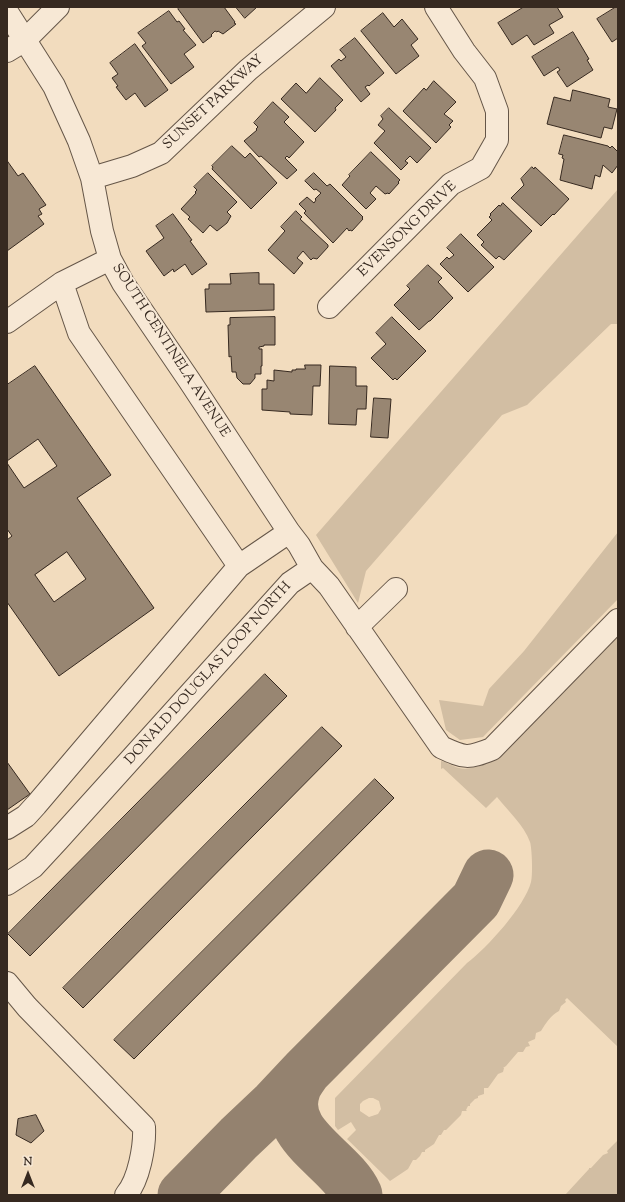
<!DOCTYPE html>
<html>
<head>
<meta charset="utf-8">
<style>
  body { margin:0 }
  #map { position:relative; width:625px; height:1202px; overflow:hidden; background:#f2dcbe; font-family:"Sorts Mill Goudy",serif }
  canvas { display:block }
  .frame { position:absolute; inset:0; border:8px solid #362920; pointer-events:none }
  .north { position:absolute; left:8px; top:1154px; width:40px; height:40px; -webkit-text-stroke:3px #f7e8d5; paint-order:stroke; rotate:0deg; font-size:11px; font-weight:700; line-height:16px; text-align:center; color:#362920 }
  .north::after { content:''; display:block; margin:auto; width:14px; height:18px; background:#362920; clip-path:polygon(50% 0,100% 100%,50% 72%,0 100%) }
</style>
</head>
<body>
<div id="map">
<canvas width="625" height="1202"></canvas>
<div class="frame"></div>
<div class="north">N</div>
</div>
<script>
const ctx = document.querySelector('canvas').getContext('2d');
ctx.lineJoin = 'round';
function fill(path, color) { ctx.fillStyle = color; ctx.fill(path, 'evenodd'); }
function stroke(path, color, width, dash) { ctx.strokeStyle = color; ctx.lineWidth = width; ctx.lineCap = dash ? 'butt' : 'round'; ctx.setLineDash(dash || []); ctx.stroke(path); }
function label(font, color, halo, rows, align = 'center') {
  ctx.font = font + ' "Sorts Mill Goudy",serif'; ctx.lineWidth = 4; ctx.setLineDash([]); ctx.textBaseline = 'middle'; ctx.strokeStyle = halo; ctx.fillStyle = color; for (const [text, x, y, turn = 0] of rows) {
    ctx.save(); ctx.translate(x, y); ctx.rotate((+turn || 0) * Math.PI / 180); ctx.textAlign = isNaN(turn) ? turn : align; if (halo) ctx.strokeText(text, 0, 0); ctx.fillText(text, 0, 0); ctx.restore();
  }
}
fill(new Path2D(`
  M618,189V324H611L527,405L502,415L366,571L358,603L316,535Z
  M618,532V599L483,737L460,740L446,730L439,700L483,706L489,689L524,651Z
  M618,637V1047L567,998L565,1000L566,1002L561,1006L559,1011C551,1015 546,1023 541,1031L536,1033L535,1039L528,1042L530,1046L526,1047L523,1052H518L506,1066L503,1068H504L503,1072L498,1074L488,1088H484V1094L478,1096V1098L475,1099L470,1104V1106H468L466,1110L467,1111H462L461,1115L446,1130H444L441,1135H439L434,1144L425,1150V1152H422L420,1156L416,1160H413L408,1169L390,1181L347,1139L356,1130L351,1122L338,1130L335,1126V1098L467,963C487,948 525,906 531,882C533,876 532,848 530,842C524,825 508,811 497,797L486,808L443,768L441,769V761C447,762 452,766 459,768C472,771 487,763 499,758ZM369,1098H373L379,1101L381,1109L378,1114L369,1117L360,1111V1104L363,1101Z
  M618,1140V1195H565L589,1169V1168H591L603,1155L608,1153L607,1151Z`), '#d2bea3');
stroke(new Path2D(`
  M306,1071C302,1077 297,1083 295,1090C279,1136 341,1159 357,1195
  M183,1195L239,1138L275,1104L306,1071L476,900L488,875`), '#94826f', 51);
const building = new Path2D(`
  M180,7H224L235,22L234,23L236,24L223,34L218,31L217,32L215,31L211,35L212,36L203,43L178,9Z
  M236,7H257L245,18Z
  M524,7H557L563,17L549,25L554,33L534,45L527,35L512,45L498,23Z
  M616,7H618V38L612,42L597,19Z
  M169,11L177,22L179,21L185,29L183,30L196,45L184,54L194,67L171,84L142,46L146,43L138,33Z
  M383,13L394,27L402,19L418,39L411,45L419,56L396,74L361,31Z
  M573,32L589,59L587,60L593,70L567,87L557,72L560,70L558,67L544,76L532,57Z
  M355,38L384,73L369,86L368,85L365,87L370,94L361,102L331,66L339,59L341,61L346,57L340,50Z
  M135,44L168,90L145,107L135,93L126,100L116,87L118,86L112,78L118,74L110,63Z
  M320,78L343,100L335,108L336,110L315,132L281,99L296,83L306,93Z
  M434,81L456,102L444,114L453,121L449,125L451,127L436,143L403,111L424,88L426,90Z
  M573,90L610,99L608,107L617,109L612,129L604,127L601,138L547,124L554,97L570,101Z
  M273,102L289,117L284,122L304,142L289,158L287,156L285,158L297,170L287,179L261,156L259,157L244,141L257,130L256,129L258,127L254,123Z
  M389,108L431,148L417,163L410,156L405,161L408,163L401,170L374,143L385,131L378,125L383,119L381,116Z
  M564,135L608,146L610,148L612,146L618,152V165L612,173L603,165L600,177L595,175L592,189L560,180L564,159L562,158L563,155L559,154Z
  M232,146L245,158L250,153L277,183L251,209L212,169L213,167L212,166Z
  M371,152L400,180L398,182L399,183L389,194L388,193L385,194L376,186L370,193L376,199L366,209L342,185L350,176L349,175Z
  M8,162L18,176L23,173L46,205L39,209L42,214L38,216L44,224L7,251V163Z
  M532,167L534,169L535,167L569,199L554,215L553,214L541,226L511,198L524,185L521,179Z
  M208,173L237,202L227,212L231,216L227,223L217,231L210,225L203,233L188,219L190,217L181,209L196,193L195,192L197,190L194,187Z
  M314,173L327,186L330,184L363,217L362,218L363,219L352,231L350,230L349,231L347,228L333,243L304,213L306,211L299,204L307,197L314,203L316,200L315,199L321,193L316,189L314,190L305,181Z
  M503,203L532,231L504,260L499,256L496,259L481,245L484,242L477,235L492,220L489,217L491,215L490,214L499,205L500,206Z
  M296,211L302,217L300,219L328,245V247L317,259L313,258L311,260L303,251L297,258L303,263L294,274L268,250L285,231L281,227Z
  M173,214L192,240L190,241L207,264L192,275L185,264L174,272L173,269L164,276L146,251L164,238L156,226Z
  M461,234L494,267L468,292L440,264L447,257L449,259L454,255L447,248Z
  M428,265L442,278L438,282L453,298L430,321H429L419,330L394,305L410,289L407,286Z
  M259,273V284H274V310L206,312L205,289H209V284H231L230,274Z
  M275,317V345H264V346L259,347V349H262V366H261V374H255V378L250,384H243L237,378L236,372H232L231,356L229,357L228,325H230V318Z
  M392,317L426,351L397,380L395,378L393,380L371,358L386,344L376,333Z
  M305,365H321L320,386H313L312,415L290,414V412L262,410V389H267V380L274,381V370L292,372V370H296V369H305Z
  M35,366L111,475L77,498L154,608L59,676L7,602V540L12,536L7,529V463L24,488L57,466L38,439L7,461V385ZM67,552L86,579L54,602L35,575Z
  M330,366L356,367V386H367L366,409H357L356,425L329,424Z
  M374,398L391,399L388,438L371,437Z
  M265,674L287,696L30,956L8,934Z
  M322,727L342,746L83,1008L63,988Z
  M7,762L30,794L7,810Z
  M375,779L394,798L134,1059L114,1040Z
  M36,1115L44,1131L31,1143L16,1135L18,1119Z`);
fill(building, '#988672');
stroke(building, '#362920', 1);
const minor = new Path2D(`
  M7,12L54,86L79,141L92,178L102,231L110,259L123,283L189,380L289,532L299,545L312,568
  M7,51L25,40L58,7
  M92,178L132,166L161,153L248,70L324,7
  M62,283L79,333L239,566
  M329,307L451,184L481,168L497,140V111L485,78L464,51L436,7
  M7,322L62,283L110,259
  M357,627L396,589
  M7,828L26,816L36,805L239,566L289,532
  M7,884L33,867L58,840L290,583L312,568L329,586L441,747C465,758 467,759 492,749L618,620
  M7,983L27,1007L144,1127C145,1146 139,1180 126,1195`);
stroke(minor, '#655648', 24);
stroke(minor, '#f7e8d5', 22);
label('14px', '#362920', '#f7e8d5', [
  ["SUNSET PARKWAY",214,103,-43],
  ["EVENSONG DRIVE",408,230,-44],
  ["SOUTH CENTINELA AVENUE",170,351,57],
  ["DONALD DOUGLAS LOOP NORTH",209,674,-48]
]);
</script>
</body>
</html>
